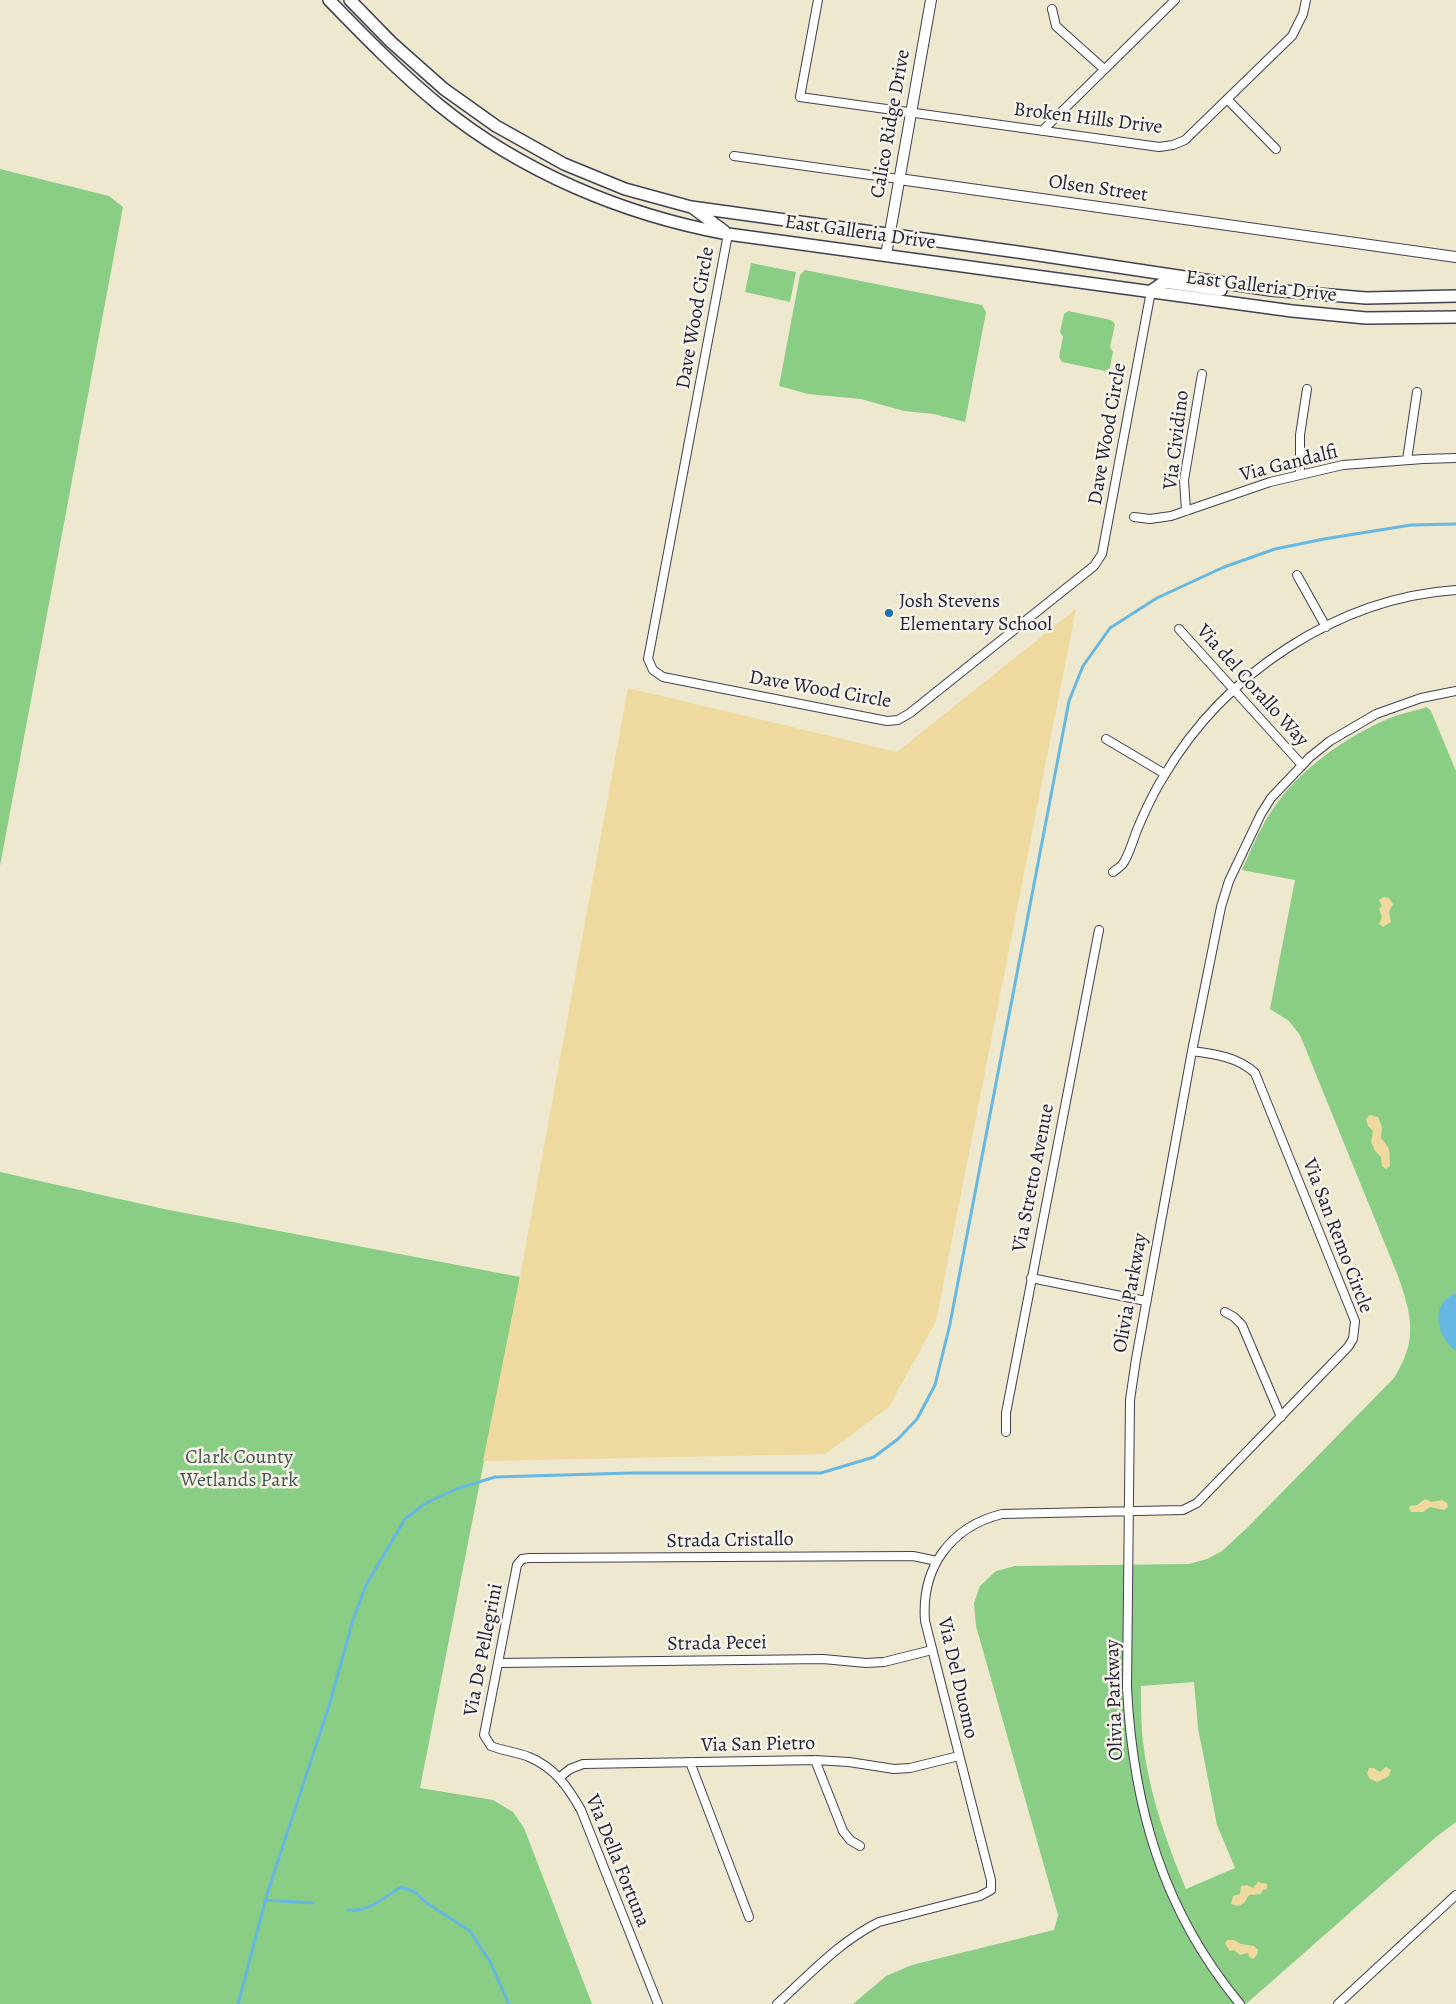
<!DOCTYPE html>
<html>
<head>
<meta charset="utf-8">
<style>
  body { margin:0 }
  canvas { display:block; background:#eee8ce }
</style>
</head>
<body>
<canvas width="1456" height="2004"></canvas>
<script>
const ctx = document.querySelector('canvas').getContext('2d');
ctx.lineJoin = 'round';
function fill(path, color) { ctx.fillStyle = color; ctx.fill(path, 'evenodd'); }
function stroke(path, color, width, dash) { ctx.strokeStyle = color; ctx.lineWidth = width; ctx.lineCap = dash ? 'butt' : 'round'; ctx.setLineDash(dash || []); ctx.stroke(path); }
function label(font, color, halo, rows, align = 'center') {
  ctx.font = font + ' Alegreya,serif'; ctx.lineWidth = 5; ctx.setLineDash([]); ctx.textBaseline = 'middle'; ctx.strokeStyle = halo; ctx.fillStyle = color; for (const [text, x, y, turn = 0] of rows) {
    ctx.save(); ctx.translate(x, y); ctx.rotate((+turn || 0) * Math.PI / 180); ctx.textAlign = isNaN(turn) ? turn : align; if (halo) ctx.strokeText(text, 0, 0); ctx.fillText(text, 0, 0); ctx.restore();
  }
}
fill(new Path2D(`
  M0,169L109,196L123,207L0,866Z
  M751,263L796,272L790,302L745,292Z
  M805,270L982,305L986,312L965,422L934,414L904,411L861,399L808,394L779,386L800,275Z
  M1068,311L1111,320L1115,324L1110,347L1113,352L1110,368L1105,371L1062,362L1059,357L1063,337L1060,332L1064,314Z
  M1427,707L1431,711L1456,771V1822L1436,1837L1246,2004H853L886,1976L912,1965L1054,1930L1058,1915L976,1626L974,1603L980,1586L996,1571L1015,1566L1189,1564L1207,1559L1222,1551L1248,1527L1394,1378C1418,1340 1412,1316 1398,1276L1300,1035L1289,1021L1270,1009L1295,880L1242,870C1251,850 1259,830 1271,812C1298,770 1345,737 1390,718C1402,713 1415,711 1427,707ZM1194,1682L1198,1728L1217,1825L1235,1868L1186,1889C1165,1839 1147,1787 1142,1732C1141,1717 1141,1701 1141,1686Z
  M0,1172L164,1209L520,1277L420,1788L493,1800L513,1812L524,1828L592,2004H0Z`), '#8acd85');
fill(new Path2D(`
  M1076,609L936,1321L889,1407L825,1454L483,1461L520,1277L628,688L897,752Z
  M1383,897L1389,898L1393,904L1389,912L1391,922L1383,927L1379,924L1382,917L1379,909L1382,906L1379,900Z
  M1370,1115L1378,1117L1382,1127L1381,1138C1392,1151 1389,1150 1390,1166L1386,1169L1382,1166L1381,1157L1375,1151L1371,1142L1373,1131L1368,1126L1366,1119Z
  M1425,1499L1432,1502L1442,1500L1447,1503L1448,1507L1444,1510L1430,1507L1423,1512H1411L1409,1508L1410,1506L1417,1505Z
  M1386,1767L1391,1770L1389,1776L1377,1782L1370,1779L1367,1774L1369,1768H1374L1380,1772Z
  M1258,1882L1267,1884V1889L1263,1890L1261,1894L1249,1895L1244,1903L1238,1906L1231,1904L1233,1896L1240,1894L1241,1886L1247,1885L1253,1888Z
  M1227,1940H1234L1241,1944L1254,1946L1258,1950L1257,1955L1253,1959L1249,1957L1248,1953L1240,1955L1234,1950L1230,1951L1225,1944Z`), '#eeda9e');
fill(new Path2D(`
  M1456,1293V1351C1436,1337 1429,1303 1456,1293Z`), '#66b8e2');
stroke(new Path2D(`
  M265,1900L313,1903
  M348,1910C371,1912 382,1898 401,1887L415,1892L425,1902L470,1931L490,1962L509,2004
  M238,2004L268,1891L329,1706L353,1620L366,1585L405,1519L426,1503L456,1489L495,1477L631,1473H821L874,1457L898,1439L917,1419L935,1385L950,1324L1069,701L1083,666L1110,628L1157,598L1224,567L1275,549L1324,539L1411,525L1456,524`), '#66b8e2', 3);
const minor = new Path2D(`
  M818,0L800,97L1159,147L1173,145L1185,140L1292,36L1303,14L1306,0
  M1052,9L1056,26L1104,69
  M1228,100L1276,149
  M1042,131L1175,0
  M734,156L899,179
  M728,234L648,659L653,670L663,677L887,721L898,720L910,713L1094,566L1102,554L1151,291
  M1407,460L1417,392
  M1300,475V435L1307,389
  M1186,511L1184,480L1202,374
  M1134,517L1150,519L1171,516L1270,482L1343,465L1423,459L1456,458
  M1297,575L1326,627
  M1179,629L1302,765
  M1106,739L1165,774
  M1113,872C1117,869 1122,866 1124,862C1130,852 1133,840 1137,830C1145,811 1153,793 1164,776C1224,674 1337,598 1456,590
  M1031,1278L1146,1301
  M1225,1312L1234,1317L1242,1325L1281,1417
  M1006,1432V1413L1099,930
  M499,1663L823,1659L866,1663L884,1662L932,1650
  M815,1760L843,1831L850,1840L860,1846
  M690,1762L749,1917
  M560,1777L570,1769L583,1764L815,1760L849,1762L894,1769L910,1768L959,1756
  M658,2004L581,1810C568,1787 554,1767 529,1757C517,1752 503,1751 491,1746L484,1735L517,1565L522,1559L529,1558L913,1556L937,1561
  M777,2004C809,1975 840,1941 879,1922L980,1896L991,1890V1880L925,1621C921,1568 950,1527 1002,1514L1183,1510L1197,1503L1348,1347L1353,1339L1355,1321L1255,1073C1238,1057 1215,1054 1192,1051
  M1240,2004C1163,1911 1133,1807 1127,1688L1130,1400L1136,1359L1192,1051L1221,907L1229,881L1261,814L1271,798L1310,757L1330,741L1376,714L1421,698L1456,691
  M1338,2004L1456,1895`);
const tertiary = new Path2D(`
  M899,179L1456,257
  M886,255L931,0`);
const secondary = new Path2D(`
  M329,0C364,36 400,73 439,105C521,172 624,215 728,234L1292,311L1366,318L1456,317
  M350,0L391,42L444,89L496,126L564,164L625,189L691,207L1025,253L1271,290L1366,298L1456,296
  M693,208L724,231
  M1151,291L1164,282L1221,290`);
stroke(minor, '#414051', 10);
stroke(tertiary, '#414051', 12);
stroke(secondary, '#414051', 14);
stroke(minor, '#fff', 8);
stroke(tertiary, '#fff', 10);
stroke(secondary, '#fff', 11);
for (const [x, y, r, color] of [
  [889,613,5,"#1f6fb2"]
]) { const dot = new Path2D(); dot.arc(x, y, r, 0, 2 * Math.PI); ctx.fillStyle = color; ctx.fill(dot); stroke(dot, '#f7f3e8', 2); }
label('20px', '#22223b', '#f7f3e8', [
  ["Broken Hills Drive",1088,119,7],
  ["Calico Ridge Drive",891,124,-80],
  ["Olsen Street",1098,189,8],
  ["East Galleria Drive",860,233,8],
  ["East Galleria Drive",1261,287,7],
  ["Dave Wood Circle",696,318,-80],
  ["Dave Wood Circle",1108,434,-80],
  ["Via Cividino",1177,440,-83],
  ["Via Gandalfi",1289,464,-14],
  ["Via del Corallo Way",1252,686,48],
  ["Dave Wood Circle",820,690,10],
  ["Via Stretto Avenue",1034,1178,-79],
  ["Via San Remo Circle",1337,1236,69],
  ["Olivia Parkway",1131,1293,-80],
  ["Strada Cristallo",730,1541,-1],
  ["Strada Pecei",717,1644,-1],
  ["Via De Pellegrini",484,1650,-79],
  ["Via Del Duomo",957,1678,77],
  ["Olivia Parkway",1115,1700,-92],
  ["Via San Pietro",758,1745,-1],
  ["Via Della Fortuna",617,1861,68]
]);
label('20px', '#22223b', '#f7f3e8', [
  ["Josh Stevens",899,602],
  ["Elementary School",899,625]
], 'left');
label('20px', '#415551', '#f7f3e8', [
  ["Clark County",239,1458],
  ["Wetlands Park",239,1481]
]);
</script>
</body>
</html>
